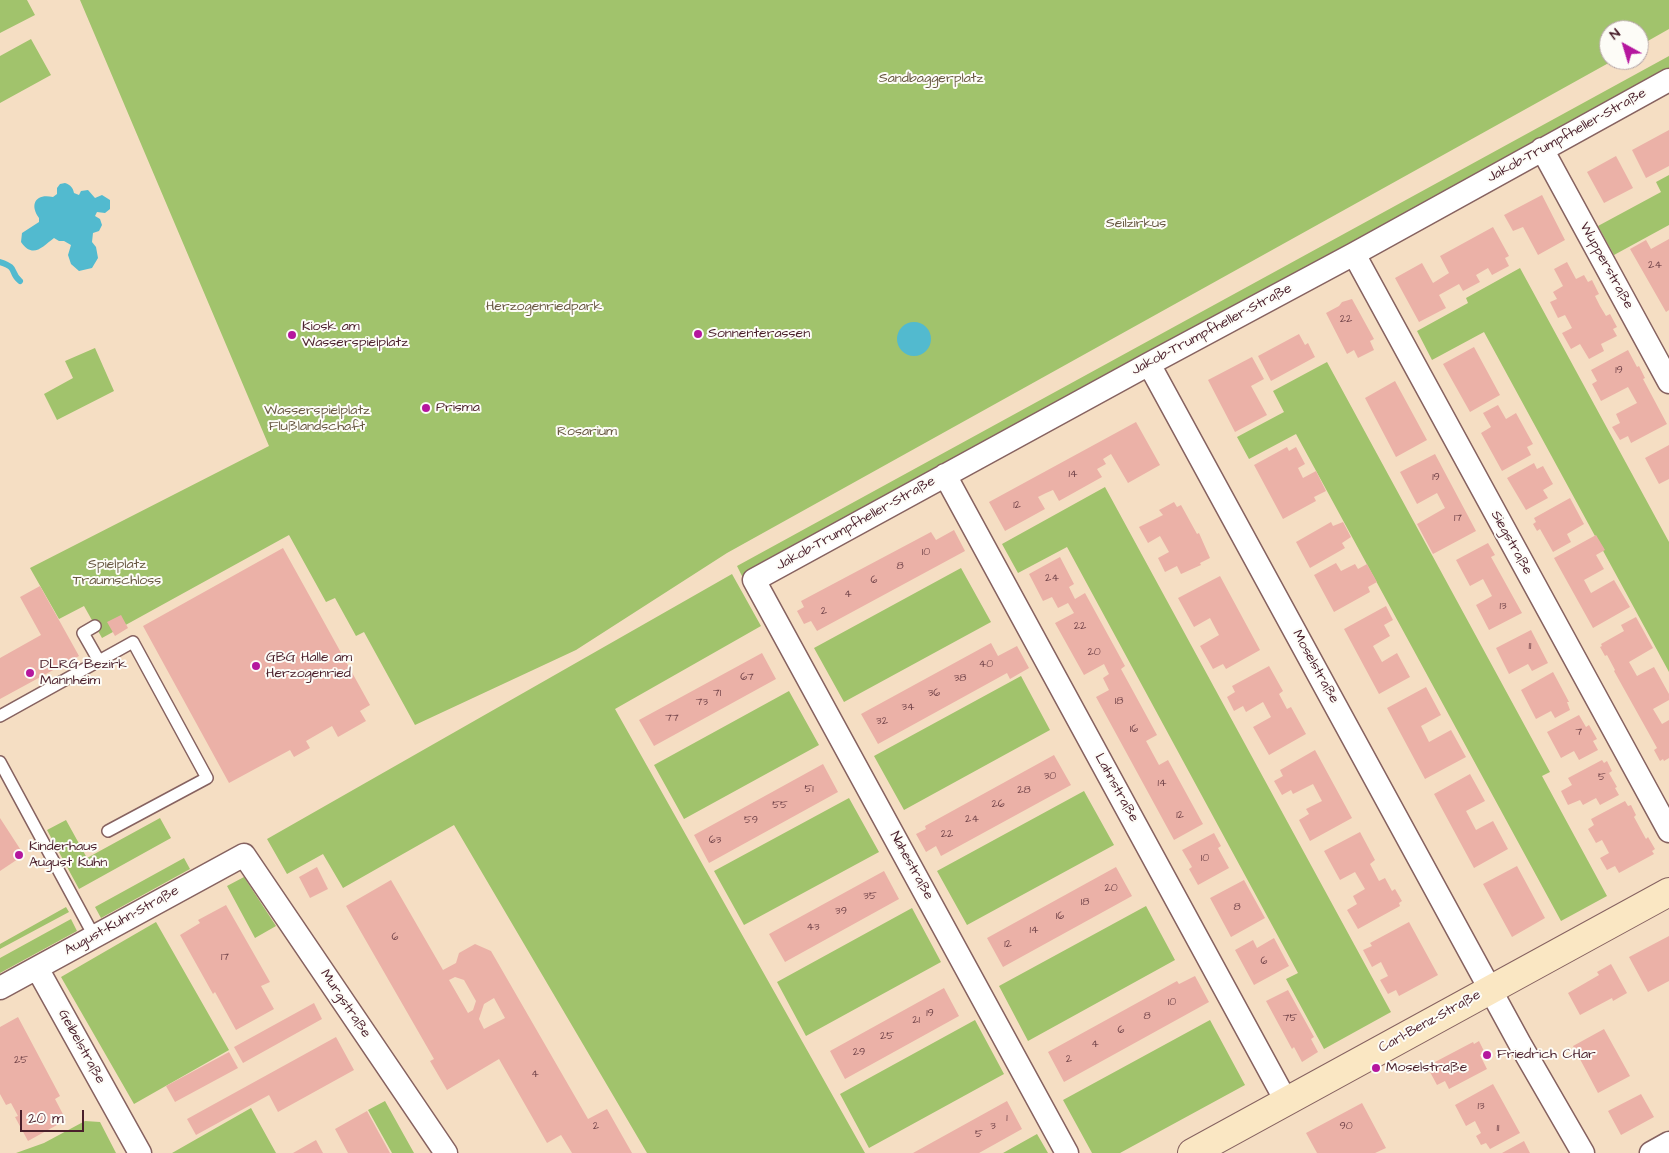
<!DOCTYPE html>
<html>
<head>
<meta charset="utf-8">
<style>
  body { margin:0 }
  #map { position:relative; width:1669px; height:1153px; overflow:hidden; background:#f5dec3; font-family:"Architects Daughter",sans-serif }
  canvas { display:block }
  .north { position:absolute; left:1599px; top:20px; width:50px; height:50px; box-sizing:border-box; background:#fdfcf7; border:1px solid #b5a4a5; border-radius:50%; rotate:321deg; font-size:14px; font-weight:700; line-height:20px; text-align:center; color:#4a1f2b }
  .north::after { content:''; display:block; margin:auto; width:18px; height:22px; background:#b5179e; clip-path:polygon(50% 0,100% 100%,50% 72%,0 100%) }
  .scale { position:absolute; left:20px; top:1110px; width:64px; height:22px; box-sizing:border-box; border:2px solid #4a1f2b; border-top:0; padding-left:6px; font-size:15px; line-height:18px; white-space:nowrap; color:#4a1f2b; -webkit-text-stroke:4px #fdfcf7; paint-order:stroke }
</style>
</head>
<body>
<div id="map">
<canvas width="1669" height="1153"></canvas>
<div class="north">N</div>
<div class="scale">20 m</div>
</div>
<script>
const ctx = document.querySelector('canvas').getContext('2d');
ctx.lineJoin = 'round';
function fill(path, color) { ctx.fillStyle = color; ctx.fill(path, 'evenodd'); }
function stroke(path, color, width, dash) { ctx.strokeStyle = color; ctx.lineWidth = width; ctx.lineCap = dash ? 'butt' : 'round'; ctx.setLineDash(dash || []); ctx.stroke(path); }
function label(font, color, halo, rows, align = 'center') {
  ctx.font = font + ' "Architects Daughter",sans-serif'; ctx.lineWidth = 4; ctx.setLineDash([]); ctx.textBaseline = 'middle'; ctx.strokeStyle = halo; ctx.fillStyle = color; for (const [text, x, y, turn = 0] of rows) {
    ctx.save(); ctx.translate(x, y); ctx.rotate((+turn || 0) * Math.PI / 180); ctx.textAlign = isNaN(turn) ? turn : align; if (halo) ctx.strokeText(text, 0, 0); ctx.fillText(text, 0, 0); ctx.restore();
  }
}
fill(new Path2D(`
  M0,0H27L35,15L0,33Z
  M80,0H1669V29L1639,46V30H1609V60H1614L727,553L576,650L415,725L364,632L356,636L335,598L326,602L289,535L102,638L84,606L59,619L30,568L269,446Z
  M31,39L51,75L0,103V56Z
  M1669,56V69L743,578L737,566Z
  M1669,175V225L1614,255L1598,226L1661,192L1656,182Z
  M1520,268L1669,542V672L1484,332L1432,360L1417,331L1468,303L1466,298Z
  M95,348L114,391L57,420L44,394L73,378L65,361Z
  M1327,362L1550,772L1542,776L1607,896L1561,921L1296,434L1249,459L1237,437L1284,412L1273,391Z
  M1105,487L1391,1012L1324,1049L1286,979L1298,973L1067,547L1018,573L1002,544Z
  M961,568L991,622L844,702L814,648Z
  M732,574L761,626L615,709L865,1153H647L454,825L343,888L323,854L287,874L267,839Z
  M1021,676L1050,730L904,810L874,756Z
  M789,691L819,745L684,819L654,765Z
  M1084,791L1114,845L967,925L937,871Z
  M849,798L879,852L744,925L714,871Z
  M160,818L171,838L79,889L47,830L66,820L87,858Z
  M184,858L190,869L101,918L95,907Z
  M244,877L276,926L255,938L227,886Z
  M1146,906L1175,960L1028,1041L999,986Z
  M66,907L69,912L0,949V944Z
  M912,908L941,962L806,1036L777,982Z
  M71,919L77,931L0,973V958Z
  M156,922L229,1050L134,1104L61,977Z
  M975,1020L1004,1074L869,1148L840,1094Z
  M1210,1020L1245,1085L1120,1153H1092L1063,1100Z
  M385,1101L414,1153H392L368,1110Z
  M251,1108L276,1153H172Z
  M85,1121L100,1122L116,1153H16L44,1143Z
  M1037,1134L1048,1153H1003Z`), '#a1c36c');
fill(new Path2D(`
  M65,183C71,185 73,188 74,193L79,195L81,191L88,190L95,198L102,195L110,200V209L105,213L97,212L95,216L100,219L102,225L99,231L93,233L92,242L96,247L98,258L92,268L79,271L71,264L68,255L71,245L64,241H59L54,238C42,247 33,259 21,242L22,233L39,222V218C29,204 36,193 53,197L57,194V188L60,184Z
  M897 339a17 17 0 1 1 34 0a17 17 0 1 1-34 0Z`), '#52bacf');
stroke(new Path2D(`
  M0,262C19,268 9,272 20,281`), '#52bacf', 6);
fill(new Path2D(`
  M1669,130V166L1646,178L1632,150Z
  M1616,156L1633,188L1604,203L1587,172Z
  M1542,195L1565,240L1538,255L1523,227L1513,231L1504,215Z
  M1493,227L1509,256L1505,258L1509,266L1492,275L1488,268L1476,275L1480,282L1463,291L1459,284L1439,295L1446,308L1419,322L1395,278L1422,263L1433,283L1449,273L1440,256Z
  M1669,239V310L1666,312L1630,249L1646,240L1651,249Z
  M1567,262L1576,279L1584,275L1588,282L1592,280L1599,294L1595,296L1600,306L1606,316L1610,314L1617,327L1613,329L1617,336L1601,344L1604,351L1589,359L1580,344L1571,349L1562,333L1572,328L1565,315L1558,318L1550,302L1557,299L1553,292L1563,286L1554,269Z
  M1352,299L1374,339L1370,341L1374,350L1358,358L1354,350L1347,354L1326,313L1339,306L1342,302Z
  M1299,334L1305,345L1308,343L1315,357L1271,381L1258,356Z
  M1474,347L1500,395L1470,412L1443,364Z
  M1628,350L1637,367L1639,366L1645,378L1643,379L1667,424L1631,443L1628,436L1620,440L1612,427L1620,423L1616,414L1637,403L1628,387L1601,401L1592,384L1597,381L1591,370Z
  M1252,357L1264,379L1251,386L1267,415L1235,432L1208,380Z
  M1395,381L1427,440L1396,457L1365,398Z
  M1498,405L1506,419L1516,413L1533,444L1527,447L1531,455L1502,471L1481,433L1491,427L1483,413Z
  M1136,422L1160,465L1128,483L1111,454L1103,459L1106,464L1097,469L1102,477L1059,501L1053,490L1046,493L1038,497L1045,509L1005,531L989,502Z
  M1669,445V479L1659,484L1645,458Z
  M1287,447L1289,451L1296,447L1305,464L1298,468L1303,478L1316,471L1326,491L1314,497L1316,501L1283,519L1254,465Z
  M1435,454L1476,531L1433,554L1417,524L1445,508L1437,493L1417,504L1400,472Z
  M1534,463L1537,469L1543,466L1553,484L1543,490L1548,498L1526,510L1507,478Z
  M1570,498L1584,524L1567,534L1571,542L1553,552L1540,529L1537,531L1533,524L1536,522L1534,518Z
  M1174,502L1177,507L1181,505L1197,534L1199,533L1210,558L1200,563L1201,565L1181,574L1177,566L1165,572L1158,558L1169,552L1160,536L1148,543L1139,527L1163,515L1159,510Z
  M1331,522L1333,526L1343,522L1351,537L1342,543L1345,548L1310,568L1296,542Z
  M954,530L965,551L817,631L811,621L804,624L797,611L804,607L801,601L931,532L936,540Z
  M1596,535L1605,550L1596,555L1604,569L1584,580L1591,593L1614,580L1630,607L1593,628L1554,558Z
  M1488,543L1495,555L1491,557L1522,613L1489,630L1476,605L1492,596L1483,579L1470,586L1456,560Z
  M283,548L370,705L360,711L366,721L338,737L332,726L306,741L310,748L294,757L290,750L229,783L143,626Z
  M1060,557L1074,584L1069,587L1075,599L1085,593L1125,666L1121,669L1157,735L1146,741L1159,765L1168,760L1203,824L1174,840L1096,697L1109,690L1103,678L1109,674L1104,664L1084,675L1055,623L1074,613L1068,603L1058,608L1052,597L1043,601L1029,574Z
  M1336,563L1341,571L1355,564L1358,569L1367,564L1377,582L1368,587L1370,592L1334,612L1314,575Z
  M1220,576L1260,650L1226,669L1223,664L1213,669L1200,646L1219,635L1210,618L1194,627L1178,598Z
  M40,586L79,656L0,699V658L41,635L20,597Z
  M1386,606L1393,620L1384,625L1390,636L1373,646L1382,662L1397,653L1410,677L1379,694L1344,629Z
  M121,615L128,628L115,636L107,622Z
  M1636,617L1653,648L1629,662L1637,676L1654,667L1669,694V700L1653,709L1662,724L1669,720V758L1664,761L1663,759L1660,761L1654,750L1657,748L1614,671L1615,670L1607,655L1605,656L1600,647L1602,646L1601,644L1624,631L1621,625Z
  M1531,630L1548,663L1532,671L1528,664L1509,674L1496,648Z
  M991,643L998,656L1017,646L1029,668L1010,679L1007,673L878,744L861,714Z
  M762,653L776,679L654,746L639,720Z
  M1269,666L1283,691L1279,694L1287,709L1291,707L1306,734L1269,755L1253,727L1271,717L1263,702L1246,712L1243,706L1234,711L1227,697L1235,692L1232,686Z
  M1553,672L1569,702H1567L1570,710L1555,718L1551,711L1536,719L1521,690Z
  M1426,687L1441,715L1421,726L1429,742L1451,730L1466,757L1425,779L1387,708Z
  M1579,715L1586,727L1589,725L1597,739L1593,741L1598,750L1579,760L1574,751L1561,758L1547,732Z
  M1315,750L1352,818L1310,841L1299,820L1309,814L1306,809L1322,801L1313,784L1293,794L1291,790L1282,795L1274,781L1283,776L1280,770Z
  M1054,755L1071,785L941,856L936,846L926,852L916,834L926,829L925,826Z
  M1602,760L1604,763L1607,761L1612,771L1609,773L1617,787L1615,788L1619,795L1600,805L1596,798L1583,805L1580,800L1568,805L1561,791L1572,785L1568,778Z
  M823,764L838,792L709,863L694,835Z
  M1470,774L1485,801L1466,811L1476,830L1493,821L1508,849L1474,868L1434,794Z
  M1625,801L1628,806L1631,805L1636,815L1634,817L1646,839L1648,837L1655,849L1652,851L1654,854L1619,873L1615,866L1607,870L1600,858L1609,853L1602,840L1596,843L1588,829L1594,825L1591,819Z
  M0,818L24,855L0,871Z
  M1360,832L1375,860L1370,864L1379,881L1385,878L1392,891L1395,889L1402,901L1399,903L1400,906L1358,929L1347,910L1357,904L1353,896L1365,889L1355,872L1340,880L1324,851Z
  M1214,833L1221,846L1218,848L1229,868L1198,885L1189,869L1192,867L1182,850Z
  M1517,866L1545,918L1512,937L1483,884Z
  M317,867L328,889L310,898L299,877Z
  M1116,867L1132,896L1003,967L987,938Z
  M884,871L899,899L785,962L769,934Z
  M391,880L443,970L456,963L459,953L475,944L491,951L588,1119L607,1109L632,1153H572L561,1135L547,1143L499,1059L447,1090L430,1061L434,1059L346,906ZM455,977L464,980L476,1001L473,1010L468,1013L449,980ZM494,998L505,1018L484,1029L479,1019L484,1004Z
  M1244,880L1265,918L1231,937L1210,898Z
  M226,905L270,982L261,986L274,1009L236,1030L215,992L213,994L180,935L200,923L198,920Z
  M1409,922L1438,975L1399,996L1396,990L1388,994L1380,980L1388,976L1381,962L1372,967L1363,950L1372,946L1370,943Z
  M1669,936V981L1648,992L1629,957Z
  M1274,938L1289,966L1254,985L1235,950L1253,940L1257,948Z
  M1611,964L1627,993L1613,1001L1612,998L1580,1015L1568,993L1599,975L1597,972Z
  M1195,976L1209,1002L1064,1082L1048,1052L1177,981L1179,984Z
  M944,988L959,1016L845,1079L830,1051Z
  M1288,990L1314,1037L1311,1039L1318,1052L1302,1062L1294,1047L1292,1049L1266,1001Z
  M314,1003L322,1019L243,1063L234,1047Z
  M18,1017L60,1096L55,1099L66,1120L28,1141L15,1117L18,1116L11,1103L6,1105L0,1094V1027Z
  M1604,1029L1630,1076L1598,1093L1573,1046Z
  M336,1037L354,1070L278,1112L269,1095L196,1135L187,1119Z
  M1479,1041L1485,1053L1480,1055L1487,1069L1449,1089L1445,1081L1437,1085L1430,1072L1438,1067L1435,1062L1473,1042L1474,1044Z
  M229,1052L238,1068L175,1102L166,1086Z
  M1493,1084L1520,1133L1490,1149L1486,1143L1481,1145L1476,1136L1481,1133L1475,1121L1466,1126L1455,1105Z
  M1641,1094L1654,1117L1621,1135L1608,1111Z
  M1007,1101L1022,1129L979,1153H913Z
  M1362,1103L1386,1148L1375,1153H1317L1306,1133Z
  M367,1111L390,1153H348L335,1129Z
  M316,1140L323,1153H293Z
  M1524,1141L1530,1153H1502Z`), '#ebb1a7');
const lane = new Path2D(`
  M95,626L83,633L99,661
  M0,716L133,642L207,778L108,831
  M0,762L94,936`);
const street = new Path2D(`
  M1542,149L1669,382
  M1354,254L1669,831
  M1149,364L1520,1044L1583,1153
  M945,475L1286,1101
  M37,968L140,1153
  M0,988L244,855L446,1153
  M1067,1153L754,580L1149,364L1354,254L1669,80
  M1651,1153L1669,1143`);
const secondary = new Path2D(`
  M1192,1153L1669,892`);
stroke(lane, '#866260', 14);
stroke(street, '#866260', 25);
stroke(secondary, '#866260', 30);
stroke(lane, '#fff', 11);
stroke(street, '#fff', 22);
stroke(secondary, '#fae7c3', 28);
for (const [x, y, r, color] of [
  [698,334,5,"#b5179e"],
  [292,335,5,"#b5179e"],
  [426,408,5,"#b5179e"],
  [256,666,5,"#b5179e"],
  [30,673,5,"#b5179e"],
  [19,855,5,"#b5179e"],
  [1487,1055,5,"#b5179e"],
  [1376,1068,5,"#b5179e"]
]) { const dot = new Path2D(); dot.arc(x, y, r, 0, 2 * Math.PI); ctx.fillStyle = color; ctx.fill(dot); stroke(dot, '#fdfcf7', 2); }
label('11px', '#72444a', null, [
  ["24",1655,266],
  ["22",1346,320],
  ["19",1619,371],
  ["14",1073,475],
  ["19",1436,478],
  ["12",1017,506],
  ["17",1458,519],
  ["10",926,553],
  ["8",900,567],
  ["24",1052,579],
  ["6",874,581],
  ["4",848,595],
  ["13",1503,607],
  ["2",824,612],
  ["22",1080,627],
  ["11",1530,647],
  ["20",1094,653],
  ["40",986,665],
  ["67",747,678],
  ["38",960,679],
  ["71",717,694],
  ["36",934,694],
  ["18",1119,702],
  ["73",702,703],
  ["34",908,708],
  ["77",672,719],
  ["32",882,722],
  ["16",1134,730],
  ["7",1579,733],
  ["30",1050,777],
  ["5",1602,778],
  ["14",1162,784],
  ["51",809,790],
  ["28",1024,791],
  ["26",998,805],
  ["55",780,806],
  ["12",1180,816],
  ["24",972,820],
  ["59",751,821],
  ["22",947,835],
  ["63",715,841],
  ["10",1205,859],
  ["20",1111,889],
  ["35",870,897],
  ["18",1085,903],
  ["8",1237,908],
  ["39",841,912],
  ["16",1060,917],
  ["43",813,928],
  ["14",1034,931],
  ["6",395,938],
  ["12",1008,945],
  ["17",225,958],
  ["6",1264,962],
  ["10",1172,1003],
  ["19",930,1014],
  ["8",1147,1017],
  ["75",1290,1019],
  ["21",916,1021],
  ["6",1121,1031],
  ["25",887,1037],
  ["4",1095,1045],
  ["29",859,1053],
  ["2",1069,1060],
  ["25",21,1061],
  ["4",535,1075],
  ["13",1481,1107],
  ["1",1007,1119],
  ["2",596,1127],
  ["3",993,1127],
  ["90",1346,1127],
  ["11",1498,1129],
  ["5",979,1135]
]);
label('14px', '#685842', '#fdfcf7', [
  ["Sandbaggerplatz",931,79],
  ["Seilzirkus",1136,224],
  ["Herzogenriedpark",544,307],
  ["Wasserspielplatz",317,411],
  ["Flußlandschaft",317,427],
  ["Rosarium",587,432],
  ["Spielplatz",117,565],
  ["Traumschloss",117,581]
]);
label('14px', '#4a1f2b', '#fdfcf7', [
  ["Jakob-Trumpfheller-Straße",1567,136,-29],
  ["Wupperstraße",1606,266,61],
  ["Jakob-Trumpfheller-Straße",1212,330,-28],
  ["Jakob-Trumpfheller-Straße",856,524,-29],
  ["Siegstraße",1511,543,61],
  ["Moselstraße",1315,667,61],
  ["Lahnstraße",1116,788,61],
  ["Nahestraße",911,866,61],
  ["August-Kuhn-Straße",122,921,-29],
  ["Murgstraße",345,1004,56],
  ["Carl-Benz-Straße",1430,1022,-29],
  ["Geibelstraße",81,1047,61]
]);
label('14px', '#4a1f2b', '#fdfcf7', [
  ["Kiosk am",302,327],
  ["Wasserspielplatz",302,343],
  ["Sonnenterassen",708,334],
  ["Prisma",436,408],
  ["GBG Halle am",266,658],
  ["Herzogenried",266,674],
  ["DLRG Bezirk",40,665],
  ["Mannheim",40,681],
  ["Kinderhaus",29,847],
  ["August Kuhn",29,863],
  ["Friedrich CHar",1497,1055],
  ["Moselstraße",1386,1068]
], 'left');
</script>
</body>
</html>
